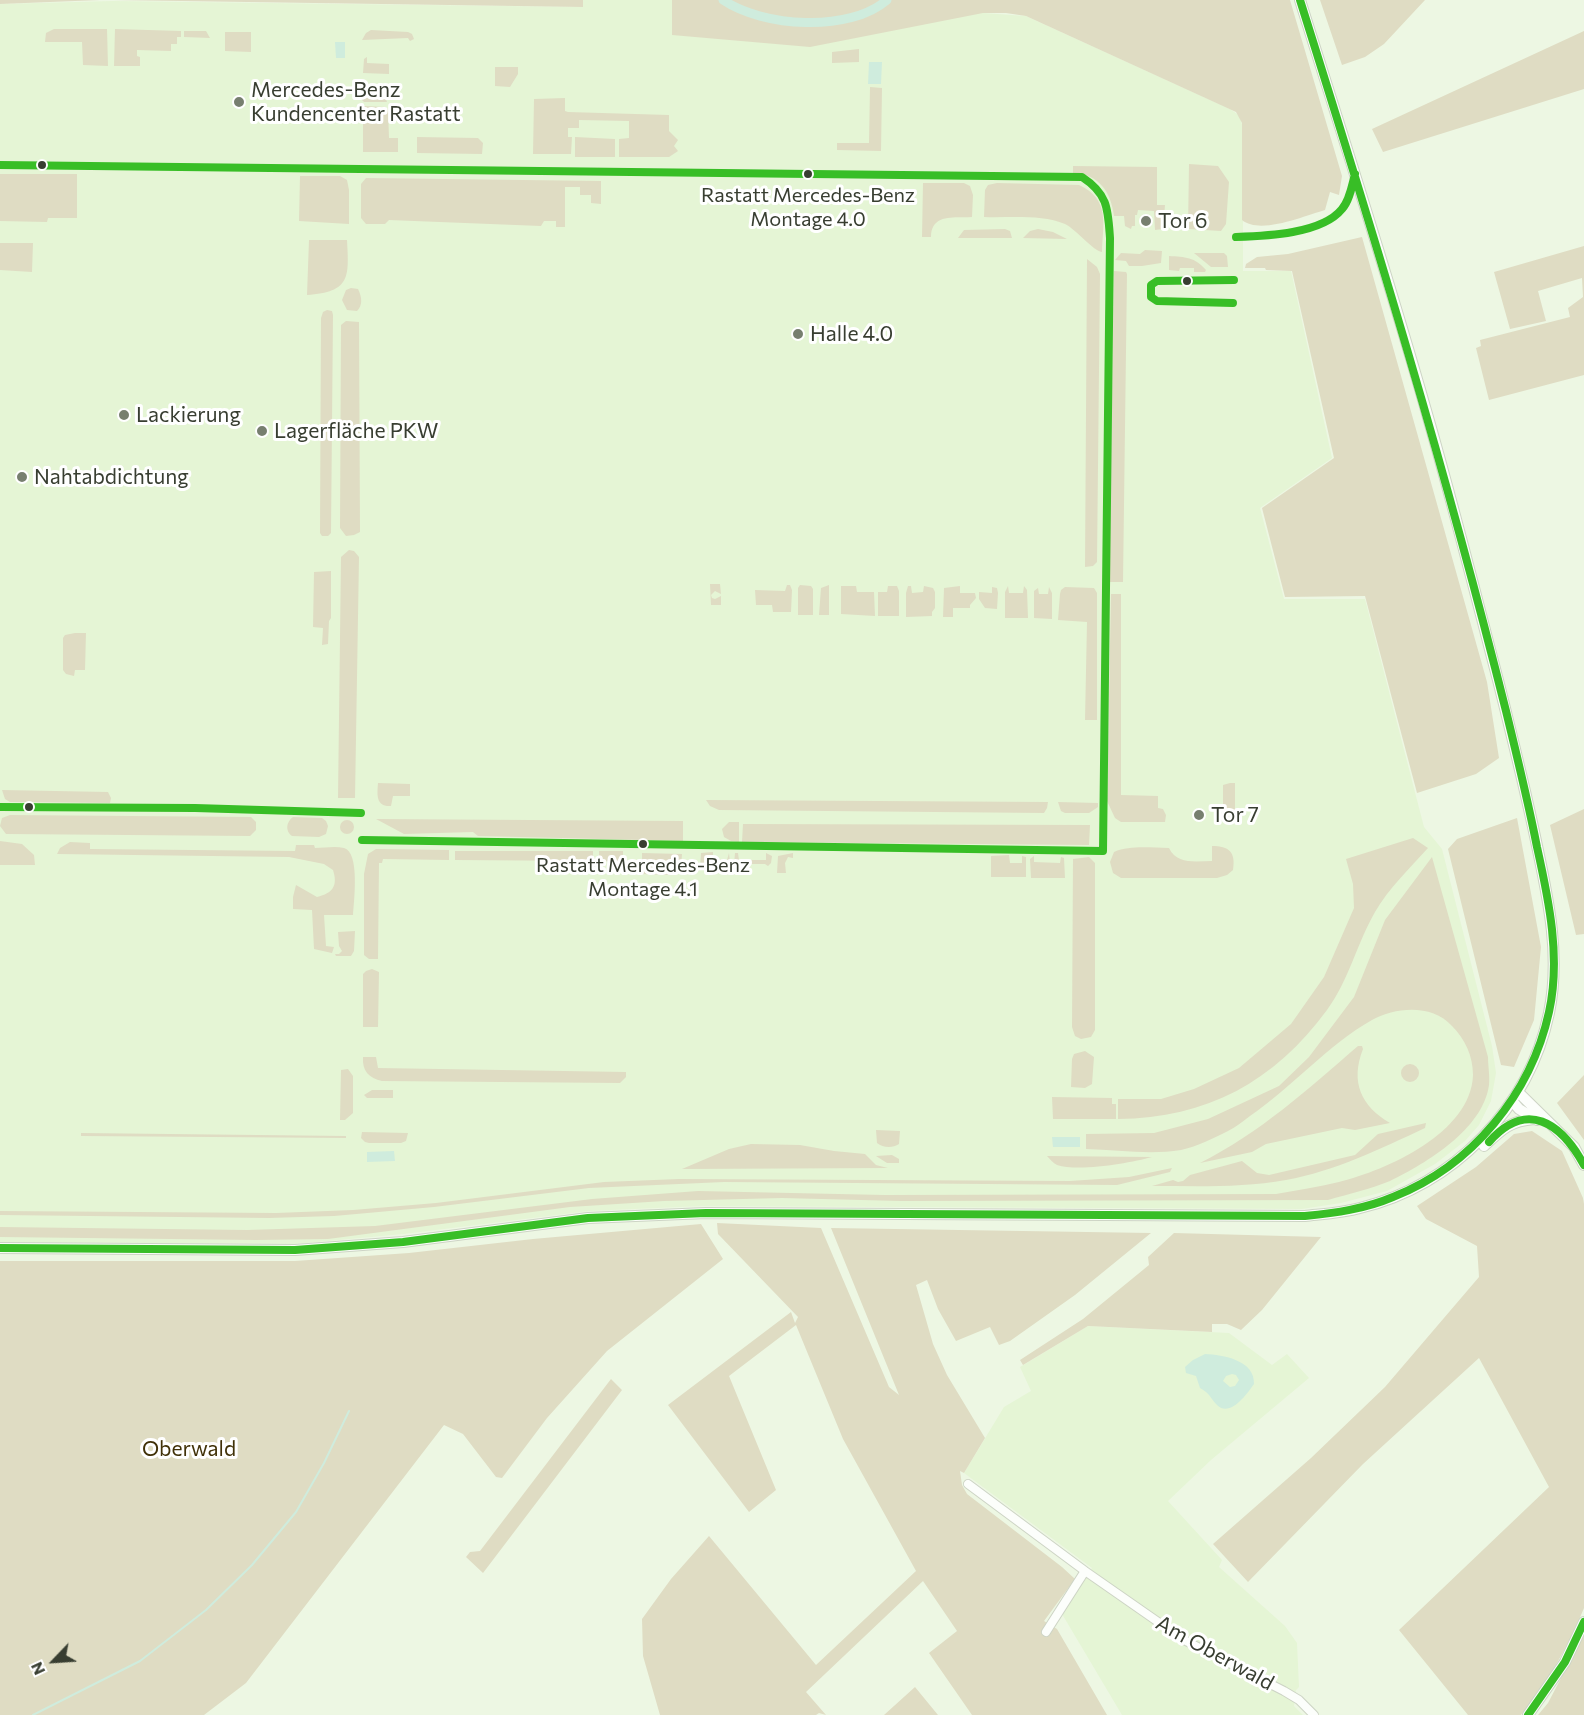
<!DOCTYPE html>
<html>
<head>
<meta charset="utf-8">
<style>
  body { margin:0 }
  #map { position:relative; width:1584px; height:1715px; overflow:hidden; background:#edf7e3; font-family:Commissioner,sans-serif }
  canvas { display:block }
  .north { position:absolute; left:24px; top:1631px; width:60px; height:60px; -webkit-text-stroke:4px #fff; paint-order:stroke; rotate:245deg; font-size:16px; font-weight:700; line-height:24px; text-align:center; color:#383e31 }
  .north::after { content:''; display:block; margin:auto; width:21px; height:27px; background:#383e31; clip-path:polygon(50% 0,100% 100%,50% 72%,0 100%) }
</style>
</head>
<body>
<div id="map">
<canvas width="1584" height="1715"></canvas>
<div class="north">N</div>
</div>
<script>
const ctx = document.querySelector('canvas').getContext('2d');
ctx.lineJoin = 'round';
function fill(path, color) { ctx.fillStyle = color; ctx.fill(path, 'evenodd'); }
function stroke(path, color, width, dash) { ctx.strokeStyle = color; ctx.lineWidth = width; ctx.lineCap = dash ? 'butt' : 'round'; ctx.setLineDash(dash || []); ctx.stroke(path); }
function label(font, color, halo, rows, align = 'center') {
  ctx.font = font + ' Commissioner,sans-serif'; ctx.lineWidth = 6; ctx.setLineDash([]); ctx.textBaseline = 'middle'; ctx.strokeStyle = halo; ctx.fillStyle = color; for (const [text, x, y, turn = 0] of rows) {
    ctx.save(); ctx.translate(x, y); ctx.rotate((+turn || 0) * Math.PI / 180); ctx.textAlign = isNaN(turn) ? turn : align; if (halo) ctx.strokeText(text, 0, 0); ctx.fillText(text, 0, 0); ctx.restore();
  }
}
fill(new Path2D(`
  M583,0H672V35L983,13L1026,16L1230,109L1240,116L1243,129V271H1291L1332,458L1260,508L1284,599H1365L1424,827L1442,849L1492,1046L1496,1073L1491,1101L1479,1125L1465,1141L1435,1164L1387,1191L1341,1203L1302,1209L703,1206L589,1211L404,1234L295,1244L0,1242V4L113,1L583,7Z
  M1088,1326L1229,1333L1272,1365L1287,1354L1309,1378L1211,1460L1168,1501L1222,1560L1219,1567L1285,1626L1297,1643L1299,1687L1296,1690L1294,1706L1303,1715H1122L1062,1614L1092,1568L964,1473L1004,1407L1031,1391L1020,1367Z`), '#e5f5d5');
fill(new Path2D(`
  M0,0H100L0,4Z
  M113,0H583V7Z
  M672,0H1290L1342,176L1339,195L1330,192L1325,210C1304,216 1260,235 1242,220V123L1236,112L1026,16L1006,13H983L810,47L672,35Z
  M1320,0H1425L1384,44L1365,57L1342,65Z
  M54,29H107L108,66L83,65L82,42H45L46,33Z
  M115,29L181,31V37H177V44H171V51L137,50V56L140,57V66H114Z
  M371,30L408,32L412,34L414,39L410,41L408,38L362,40L366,33Z
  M184,31H206L210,38L184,37Z
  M1584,31V89L1383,152L1372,129Z
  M225,32H251V52L225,51Z
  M859,49V62L832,63V52Z
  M367,57V63L389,64V74L363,73L364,59Z
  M495,67H518V74L510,87L495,86Z
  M870,87L882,88L881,151L837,150V143H869Z
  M362,94H379L385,97L387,102H364L362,100Z
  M565,98V111L568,112L669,115V131L678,140L674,146L678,151L669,157H619V139L629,138V121L579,120V128H568V137H572L571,154H533L534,99Z
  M363,106L385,107L388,109L389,138H398V152H363Z
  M417,137L478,138L483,143L482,154L417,153Z
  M575,137L615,139V157H575Z
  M1189,164L1218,166L1229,182L1226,224L1221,231L1188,229Z
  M1073,166L1157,167V205H1165L1163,229L1155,230L1154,211L1138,210L1137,215H1135V226H1132L1131,229L1125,226L1124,216H1114C1111,192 1099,174 1073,173Z
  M0,174H77V218H48L47,222L0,221Z
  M300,176H340L347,180L349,190V224L299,221Z
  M366,178L601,181V204L591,203V195H580V187H565V227H556V221H544L541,226L389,220L385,224H366L361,218V184Z
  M923,183H964L970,186L973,195L972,217C955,218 931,213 931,237H922Z
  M997,183L1079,185C1110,199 1103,223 1102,252C1092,250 1077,230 1065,224C1041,214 1009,218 984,217L985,190L988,185Z
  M1005,229L1010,231L1012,238H958L964,230Z
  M1038,229L1053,232L1067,239L1023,238L1030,231Z
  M1362,237L1487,682L1499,758L1476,774L1417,793L1365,596L1285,597L1262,508L1334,458L1292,271L1266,270L1265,268H1245L1246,264L1257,257L1288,254Z
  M309,240H347C349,277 351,292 307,295Z
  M0,243H33L32,272L0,270Z
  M1584,246V375L1489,400L1476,348L1481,346L1480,340L1570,317L1568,308L1583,297L1582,278L1538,291L1546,321L1510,329L1494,272Z
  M1145,250L1162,251L1161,263L1142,266H1129L1126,261L1115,260L1121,253L1140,254Z
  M1194,253H1224L1227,256L1228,267H1211Z
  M1169,256C1185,257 1195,257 1206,270L1205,272H1194V268H1180L1179,271L1169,270Z
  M1087,259L1097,267L1100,274L1097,562L1093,566L1085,567Z
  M1114,271L1126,272L1127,274L1123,582H1109Z
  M351,288L358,289C362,297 363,305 357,311L347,310L342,300L346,290Z
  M327,310L332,311L333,315L331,533L328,536H322L320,533L321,318L323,312Z
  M346,321L359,322L360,532L354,535L346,536L340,528L341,325Z
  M349,550L354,551L359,557L355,798H338L341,557Z
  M331,571V618L329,621L328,644L322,645L323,628L313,627L314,572Z
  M710,584H720L721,594L715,591L711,595L712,598L715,599L721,596V605H711Z
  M787,585H790L792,590L791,612H773L772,605H756L755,590L785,591Z
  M800,585L811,586L813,589V615H798V588Z
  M829,585V615H819L821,588Z
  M841,586H856L857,592H874L875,616L841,614Z
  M888,586H897L899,591V616H878V592H887Z
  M908,586H911L912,593L923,592L924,586L933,588L935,592V608L932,612V616L906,617V593Z
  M960,586V593H975L976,598L970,605V608H953V617H943L944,588Z
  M1008,586L1009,593H1023L1024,586L1027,590L1028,618H1005V592Z
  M992,587L997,588L998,593L997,609L985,608L979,599V592L992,593Z
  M1065,587L1094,588L1097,593V720H1085L1087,622L1058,620L1060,594L1061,590Z
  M1038,588L1039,594H1048L1049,587L1052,593V619L1034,618V591Z
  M1111,594H1121V795L1158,796V808L1163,809L1166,815L1165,822H1121L1115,818L1107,801Z
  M75,633H86L85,670H75L74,676L66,674L63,670V638L65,635Z
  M378,783L410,784V796H393L391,806C376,807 377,795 378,783Z
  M1230,783H1235V811L1223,812V785Z
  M2,790L108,792L111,798L110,803L10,802L5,799Z
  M706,800L1048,802L1047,808L1044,813L719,810L710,806Z
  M1058,802L1098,803V807L1089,813H1065L1061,811Z
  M1584,809V934L1576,935L1550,825Z
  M10,815L251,817L256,822V830L250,836L6,834L0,826L2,818Z
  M293,817L322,818L326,821L328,826L326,834L319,837L292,836C285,831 286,822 293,817Z
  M1517,818L1541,947L1534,1020L1514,1067L1501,1065L1448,849L1457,839Z
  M376,819L683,821V841L478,836L473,832L404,834Z
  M340 827a7 7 0 1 1 14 0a7 7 0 1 1-14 0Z
  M729,822H739V842L731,841L724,837L722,829Z
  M743,824L1090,825L1089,845L742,842Z
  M1413,838L1428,848C1409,869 1389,888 1375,912C1357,943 1349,980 1327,1010C1274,1082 1207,1118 1118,1119V1099H1161L1194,1089L1239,1068L1291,1024L1324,977L1354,908L1353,884L1346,859Z
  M0,841L22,844L34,855L35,865H0Z
  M70,842L90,843V849L295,851L296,845H314L315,848C324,848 335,846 344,848C360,852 354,901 353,915H324L326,946L334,947L332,953L314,949L312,910L293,909V897L296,885L317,897C333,893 338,886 333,870L324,864L289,857L57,854L60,848Z
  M1212,846C1229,846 1236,852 1233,870L1227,875L1217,878H1121L1113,873L1110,862L1114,852C1131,845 1150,848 1169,848C1177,865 1196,861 1212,861Z
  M376,849L449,850V860L383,859L382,863H379L378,959H369L364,955V874L368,854Z
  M455,851H593V861L455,860Z
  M599,851H623V862L599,861Z
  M713,852V859L727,860L729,853L730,863H703L702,869L700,868L701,853Z
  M642,853L682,854L681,867L672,875L642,874Z
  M735,853H738L739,860H766V853L772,856L771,863L768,866L765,864H734Z
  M793,853V858L788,857L785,863L786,873H777L778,856Z
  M1009,855L1010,863H1022V856L1026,857V877H991V856Z
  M1034,856V862L1060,863L1061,857L1064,858L1065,878H1031L1030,859Z
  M1089,857L1095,863V1030L1091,1037L1081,1039L1075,1036L1072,1027L1073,859Z
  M1432,857L1488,1057C1488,1066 1490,1076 1489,1085C1483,1129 1427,1163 1390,1181C1371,1189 1348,1194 1328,1200L901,1201L782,1198L664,1201L570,1207L328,1239L256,1240L0,1237V1227L247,1230L375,1226L592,1199L698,1191L885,1195L1276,1194C1297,1190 1318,1187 1339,1182C1387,1170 1471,1133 1473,1075C1473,1056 1465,1039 1452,1026C1432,1004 1396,1007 1372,1020C1329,1044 1292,1087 1250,1116C1243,1121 1236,1127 1228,1131C1214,1138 1196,1147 1181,1150C1151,1155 1117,1150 1086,1149V1134L1154,1133L1208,1119L1279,1086L1309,1057L1354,997L1385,920Z
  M355,931L354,951L351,956H336L335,954H339L342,951L339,946L338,932Z
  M372,969L379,972L378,1027H363V974L366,971Z
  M1358,1046H1362L1363,1049C1350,1082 1361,1106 1390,1123L1355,1130L1342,1128L1266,1144L1252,1152L1200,1163C1260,1133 1308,1089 1358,1046Z
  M1085,1051L1094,1057L1092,1084L1085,1088L1071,1087L1072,1059L1074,1054Z
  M363,1057H376L378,1068L626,1072V1077L620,1083L382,1081C369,1078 362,1071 363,1057Z
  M1401 1073a9 9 0 1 1 18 0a9 9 0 1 1-18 0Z
  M348,1069L353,1076V1113L345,1120H340L341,1070Z
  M1584,1075V1140L1557,1103Z
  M372,1090H393V1098H367L364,1095Z
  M1052,1097L1112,1098V1104H1116V1119H1053Z
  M1426,1123L1425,1128C1380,1149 1335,1171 1286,1180C1243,1188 1196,1186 1152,1186L1173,1180L1178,1182L1183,1181L1190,1175L1242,1161L1257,1173L1269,1175L1355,1155L1378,1134Z
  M876,1130L900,1131L899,1144C893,1148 883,1148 877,1143Z
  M1532,1131L1562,1151L1583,1198L1584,1204V1608C1568,1648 1547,1682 1521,1715H1468L1399,1630L1549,1487L1479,1358L1363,1464L1248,1582L1213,1544L1311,1458L1385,1387L1479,1277L1477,1246L1426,1219L1417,1206L1476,1167L1514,1134Z
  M362,1132L408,1133L406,1141L401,1143H369L365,1142L361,1138Z
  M81,1133L346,1136V1138L81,1136Z
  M751,1144L800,1145L834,1151L865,1154L876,1165L888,1168L682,1169L729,1149Z
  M892,1155L899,1159V1163H887L876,1156Z
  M1047,1156L1152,1157C1130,1163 1079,1172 1057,1165C1053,1163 1050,1159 1047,1156Z
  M1172,1168L1170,1172L1117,1185L724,1182L589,1188L434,1207L334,1216L269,1218L0,1215V1211L276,1213L353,1210L436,1203L604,1182L679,1179L1070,1181L1129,1177Z
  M717,1223L821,1228L889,1387L899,1395L831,1228L1151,1233L1075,1295L1010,1341L999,1345L990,1327L956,1341L938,1309L927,1280L916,1285L933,1344L947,1375L985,1438L964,1473L960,1471L962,1485L967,1494L1062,1567L1075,1579L1044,1621L1057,1629L1107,1715H972L929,1653L957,1631L923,1581L806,1692L826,1715L819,1713L816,1715H660L643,1656L642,1619L671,1579L709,1536L816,1665L916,1571L843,1439L796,1325L729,1376L776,1490L749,1512L668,1405L791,1312L795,1323L798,1317L718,1234Z
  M701,1224L723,1259L607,1351L547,1418L502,1478L496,1477L463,1434L444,1425L246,1683L204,1715H0V1261H295L409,1253L533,1239Z
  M1174,1233L1321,1237L1262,1310L1241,1330L1227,1324H1212V1332L1088,1326L1023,1365L1020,1360L1083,1319L1149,1265L1148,1257Z
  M611,1379L622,1390L483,1573L466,1557L470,1552L480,1551Z
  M1584,1634V1715H1538L1548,1703Z
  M915,1687L938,1715H884Z`), '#dfdcc3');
fill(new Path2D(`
  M335,42H345V58H336Z
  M869,62H882L881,84H868Z
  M1052,1137H1080V1147H1053Z
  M394,1151L395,1161L367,1162V1152Z
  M1205,1354C1223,1355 1255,1360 1254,1384C1247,1394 1230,1418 1217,1405C1210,1398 1211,1394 1200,1388L1196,1376L1186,1373L1185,1367L1193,1360ZM1232,1374L1236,1375L1239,1380L1235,1386L1230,1387L1223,1381L1226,1376Z`), '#cfecdd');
stroke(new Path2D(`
  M33,1715L140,1661L206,1610L252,1565L296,1512L324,1463L349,1411`), '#cfecdd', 2);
stroke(new Path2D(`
  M723,0C763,27 849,33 887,0`), '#cfecdd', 9);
const minor = new Path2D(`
  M968,1484L1085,1571L1184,1640L1284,1691L1299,1700L1314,1715
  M1046,1632L1085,1571`);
const tertiary = new Path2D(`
  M1518,1092L1574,1147L1584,1165
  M1513,1102L1519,1109L1537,1120
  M1484,1146C1502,1129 1510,1121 1534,1119
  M0,1248L295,1250L403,1242L588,1218L706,1213L1305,1216C1323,1214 1342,1213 1360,1208C1454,1185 1529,1108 1549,1013C1561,955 1548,898 1536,841C1525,788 1512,736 1499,684C1476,596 1454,508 1429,421C1389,279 1344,140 1300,0
  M1528,1715L1565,1662L1584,1622`);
stroke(minor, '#cdd4c5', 10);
stroke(tertiary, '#cdd4c5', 12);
stroke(minor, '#fcfefb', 8);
stroke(tertiary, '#fcfefb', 10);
stroke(new Path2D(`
  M0,165L1082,177C1108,194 1108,209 1110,238L1103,851L362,840
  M1236,237C1266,236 1322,234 1342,209C1350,200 1352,185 1355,174
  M1233,303L1157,301L1151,297V285L1157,281L1234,280
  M0,807L195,808L361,813
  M1489,1142C1527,1099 1561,1123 1584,1165
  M0,1248L295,1250L403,1242L588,1218L706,1213L1305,1216C1335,1213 1365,1209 1393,1197C1472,1166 1531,1094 1549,1012C1561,958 1549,901 1537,847C1528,801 1517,756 1506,711C1446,471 1374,235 1300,0
  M1528,1715L1565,1662L1584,1622`), '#38be26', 8);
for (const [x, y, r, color] of [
  [239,102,6,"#777f6f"],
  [42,165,5,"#383e31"],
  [808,174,5,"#383e31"],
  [1146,221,6,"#777f6f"],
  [1187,281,5,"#383e31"],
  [798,334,6,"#777f6f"],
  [124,415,6,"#777f6f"],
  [262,431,6,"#777f6f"],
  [22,477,6,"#777f6f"],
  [29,807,5,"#383e31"],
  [1199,815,6,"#777f6f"],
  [643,844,5,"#383e31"]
]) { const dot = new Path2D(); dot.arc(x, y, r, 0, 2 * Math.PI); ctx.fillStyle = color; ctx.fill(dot); stroke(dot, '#fff', 2); }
label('20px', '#383e31', '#fff', [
  ["Rastatt Mercedes-Benz",808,195],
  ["Montage 4.0",808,219],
  ["Rastatt Mercedes-Benz",643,865],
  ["Montage 4.1",643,889]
]);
label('21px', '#383e31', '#fff', [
  ["Mercedes-Benz",251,90],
  ["Kundencenter Rastatt",251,114],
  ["Tor 6",1158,221],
  ["Halle 4.0",810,334],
  ["Lackierung",136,415],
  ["Lagerfläche PKW",274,431],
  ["Nahtabdichtung",34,477],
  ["Tor 7",1211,815]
], 'left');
label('21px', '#403108', '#fff', [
  ["Oberwald",189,1449]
]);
label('21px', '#383e31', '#fff', [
  ["Am Oberwald",1215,1653,29]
]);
</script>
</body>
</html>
